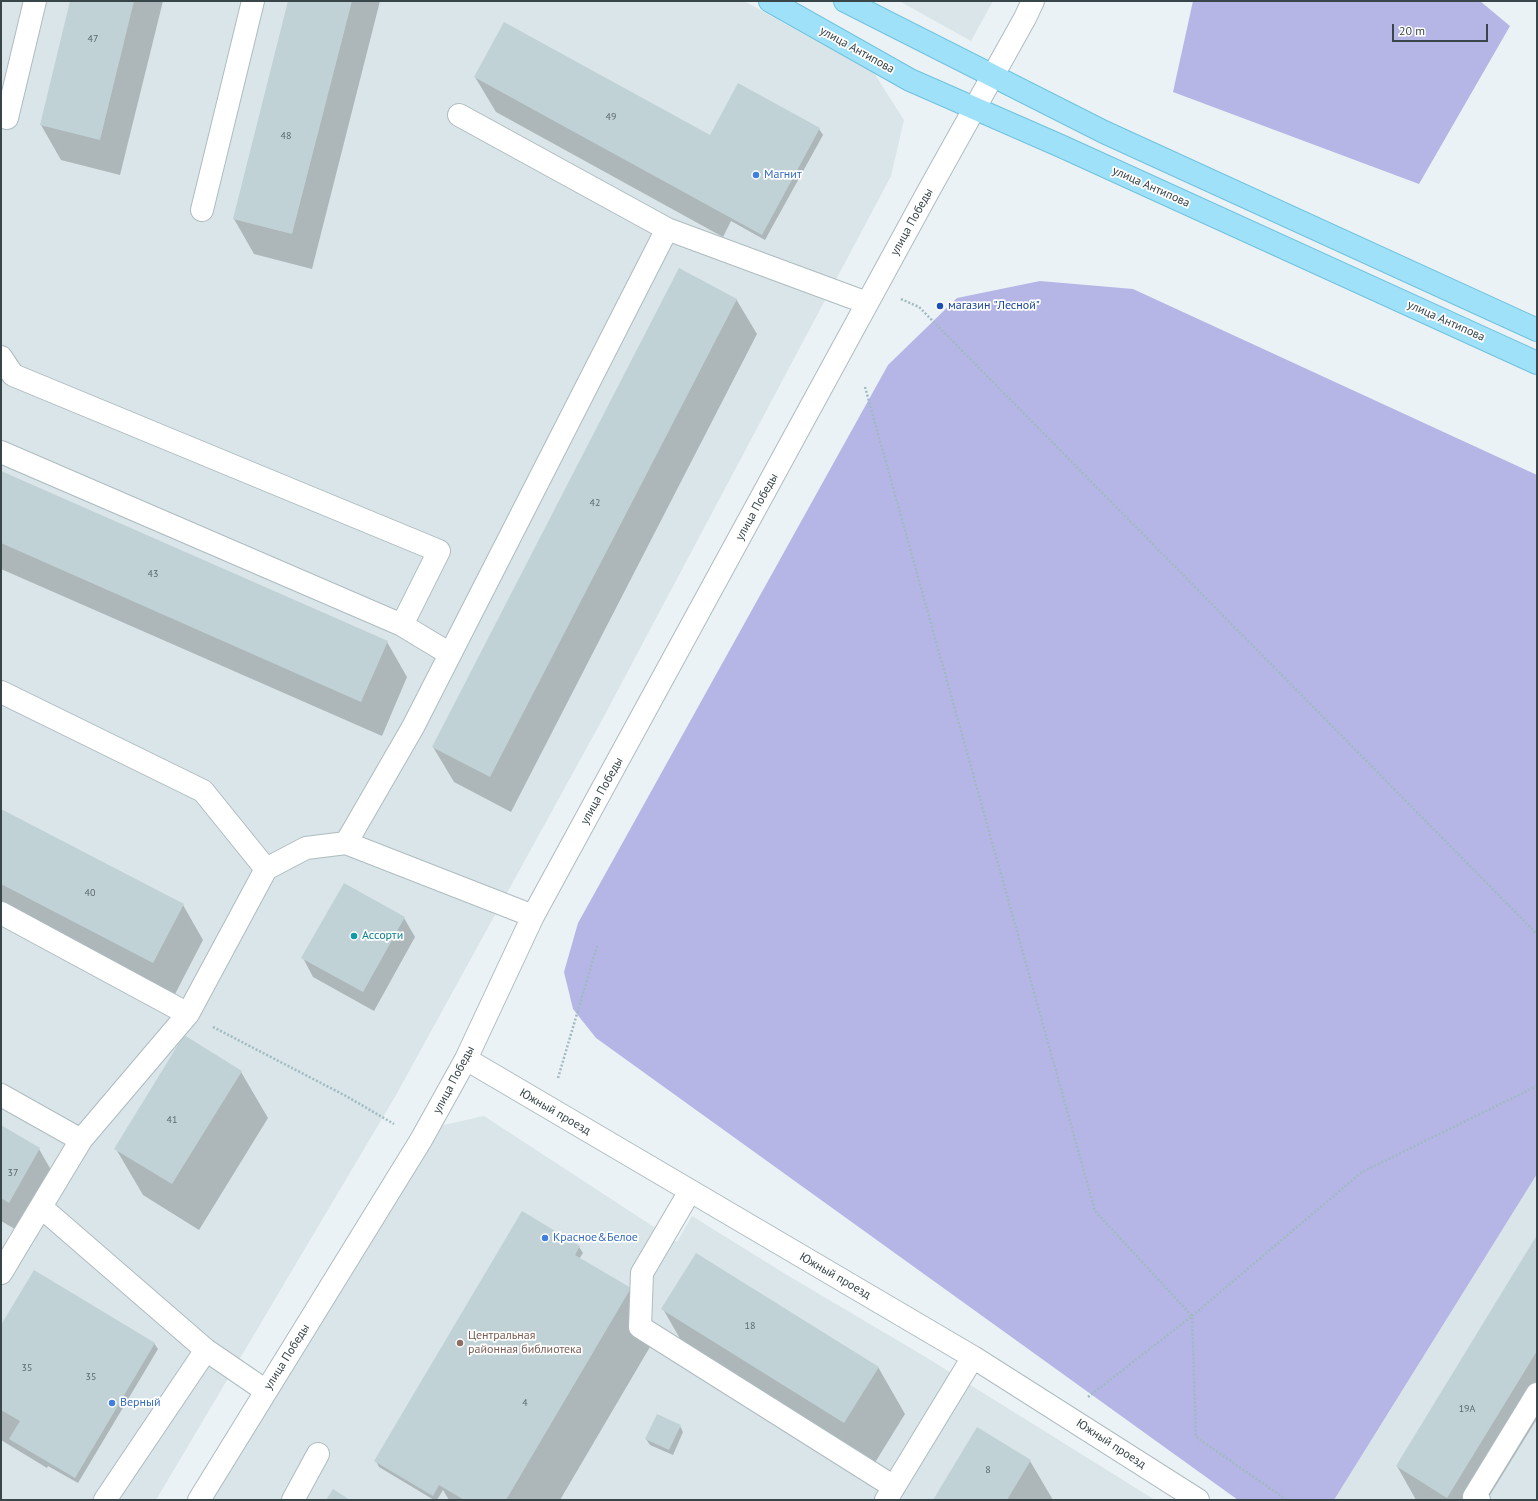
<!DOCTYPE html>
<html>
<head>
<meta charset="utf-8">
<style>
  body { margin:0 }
  #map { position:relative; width:1538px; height:1501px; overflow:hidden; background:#ebf2f5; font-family:"PT Sans",sans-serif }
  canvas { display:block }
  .frame { position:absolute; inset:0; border:2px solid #394649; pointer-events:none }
  .scale { position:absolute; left:1392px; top:24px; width:96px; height:18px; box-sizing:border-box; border:2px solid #394649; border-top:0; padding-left:5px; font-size:12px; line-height:14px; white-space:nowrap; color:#394649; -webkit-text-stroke:3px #fff; paint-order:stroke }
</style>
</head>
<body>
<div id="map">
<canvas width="1538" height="1501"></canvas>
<div class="frame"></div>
<div class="scale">20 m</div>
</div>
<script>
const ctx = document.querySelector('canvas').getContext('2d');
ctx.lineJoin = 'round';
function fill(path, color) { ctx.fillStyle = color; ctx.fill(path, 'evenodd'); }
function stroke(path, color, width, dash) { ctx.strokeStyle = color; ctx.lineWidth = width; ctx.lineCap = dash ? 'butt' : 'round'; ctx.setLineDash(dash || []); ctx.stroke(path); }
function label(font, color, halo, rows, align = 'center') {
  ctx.font = font + ' "PT Sans",sans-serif'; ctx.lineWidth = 3.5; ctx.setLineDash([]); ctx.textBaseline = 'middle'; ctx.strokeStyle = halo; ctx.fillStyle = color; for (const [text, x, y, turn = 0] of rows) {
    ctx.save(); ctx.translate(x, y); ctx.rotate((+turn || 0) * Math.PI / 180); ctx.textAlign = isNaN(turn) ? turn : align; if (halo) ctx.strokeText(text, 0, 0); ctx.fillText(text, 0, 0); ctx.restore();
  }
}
fill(new Path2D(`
  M1,1H744L874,73L904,120L891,176L602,720L396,1095L156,1500H1Z
  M899,1H993L971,41Z
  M484,1116L677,1242L692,1216L787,1275L924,1356L1155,1500H208L439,1126Z
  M1537,1174V1500H1334Z`), '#d9e5e8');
fill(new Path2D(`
  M1193,1H1480L1510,26L1419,184L1173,92Z
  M1040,281L1133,289L1537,475V1174L1334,1500H1238L596,1038L573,1009L564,972L578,923L888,365L957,298Z`), '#b6b6e6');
fill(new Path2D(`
  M71,1H163L120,175L61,160L41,125Z
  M289,1H380L312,269L254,254L234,219Z
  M475,77L710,136L819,129L823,135L765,240L731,221L723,237L496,112Z
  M736,299L757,334L511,812L454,782L433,747Z
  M1,472L387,642L407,677L382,736L1,569Z
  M1,810L183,905L203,940L173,998L1,908Z
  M404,918L415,937L374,1011L313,977L303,958Z
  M241,1072L268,1118L199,1230L143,1195L116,1149Z
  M1,1127L39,1149L59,1184L29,1237L1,1221Z
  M1537,1237V1419L1487,1500H1416L1397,1466Z
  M579,1247L583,1253L579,1259L630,1288L657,1335L560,1500H449L443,1490L437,1500H434L379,1467L376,1461Z
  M663,1309L878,1367L905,1414L871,1469L690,1356Z
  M1,1327L154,1343L158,1349L78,1483L48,1466L47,1468L1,1440Z
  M680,1426L683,1432L673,1455L650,1445L646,1439Z
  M1030,1461L1053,1500H934Z`), '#0003');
fill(new Path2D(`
  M70,1H134L100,140L40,125Z
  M288,1H352L292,234L233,219Z
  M504,22L710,135L738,83L820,128L762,235L474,77Z
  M679,268L737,299L490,777L432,747Z
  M1,471L388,641L361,702L1,543Z
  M1,809L184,904L153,963L1,884Z
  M344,883L405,917L363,992L301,958Z
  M184,1035L242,1071L172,1184L114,1149Z
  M1,1125L40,1148L9,1203L1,1198Z
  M522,1211L580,1246L575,1255L631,1288L506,1500H464L439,1485L433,1496L374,1461Z
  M1537,1235V1351L1447,1498L1396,1466Z
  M696,1253L879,1367L844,1423L661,1309Z
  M34,1270L155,1343L75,1478L9,1439L20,1421L1,1410V1325Z
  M657,1414L681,1425L669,1450L645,1439Z
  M977,1427L1031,1460L1007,1500H933Z
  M333,1489L350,1500H326Z`), '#c1d2d6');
const minor = new Path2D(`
  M7,118L35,1
  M202,210L253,1
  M667,229L867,303
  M1,357L13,375L439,551L402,625L450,654
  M1,452L402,625
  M1,692L203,791L266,869
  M346,843L413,727L667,229L459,115
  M1,913L188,1014
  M466,1059L973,1357L1198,1500
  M1,1095L81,1140
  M690,1191L642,1273L640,1327L894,1487
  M41,1207L206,1350L266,1391
  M1,1273L81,1140L188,1014L266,869L306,848L346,843L533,916
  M105,1500L206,1350
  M199,1500L421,1140L466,1059L533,916L929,190L1025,18L1033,1
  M293,1500L318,1454
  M886,1500L973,1357
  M1479,1500L1474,1497L1537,1394`);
const major = new Path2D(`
  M770,1L910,80L1063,147L1537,363
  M845,1L1104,132L1537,330`);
stroke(minor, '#aebcc0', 24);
stroke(major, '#6fc2de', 24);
stroke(new Path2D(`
  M901,299L919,307L1537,934
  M865,387L1095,1211L1192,1316L1196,1437L1287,1500
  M213,1027L346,1096L394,1124
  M558,1078L597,946
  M1088,1397L1192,1316L1362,1172L1537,1086`), '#a0bac1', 2.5, [2, 2]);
stroke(minor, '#fff', 22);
stroke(major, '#9fe1f9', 22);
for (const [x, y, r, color] of [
  [756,175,4,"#3f7fe0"],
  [940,306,4,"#1a4fb4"],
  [354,936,4,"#0f9aa8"],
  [545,1238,4,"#3f7fe0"],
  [460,1343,4,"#8d6e63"],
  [112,1403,4,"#3f7fe0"]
]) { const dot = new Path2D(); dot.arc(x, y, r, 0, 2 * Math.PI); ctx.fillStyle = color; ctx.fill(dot); stroke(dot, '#fff', 1.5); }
label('10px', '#5b696c', null, [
  ["47",93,39],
  ["49",611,117],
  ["48",286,136],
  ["42",595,503],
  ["43",153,574],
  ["40",90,893],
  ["41",172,1120],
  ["37",13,1173],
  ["18",750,1326],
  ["35",27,1368],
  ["35",91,1377],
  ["4",525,1403],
  ["19А",1467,1409],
  ["8",988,1470]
]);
label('12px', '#394649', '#fff', [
  ["улица Антипова",857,50,29],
  ["улица Антипова",1151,187,24],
  ["улица Победы",912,222,-61],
  ["улица Антипова",1446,321,24],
  ["улица Победы",757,507,-61],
  ["улица Победы",602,791,-61],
  ["улица Победы",454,1080,-62],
  ["Южный проезд",555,1112,30],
  ["Южный проезд",835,1276,30],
  ["улица Победы",287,1357,-58],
  ["Южный проезд",1111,1444,33]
]);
label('12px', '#366cbe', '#fff', [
  ["Магнит",764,175],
  ["Красное&Белое",553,1238],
  ["Верный",120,1403]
], 'left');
label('12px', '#164399', '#fff', [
  ["магазин \"Лесной\"",948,306]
], 'left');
label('12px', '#0d838f', '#fff', [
  ["Ассорти",362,936]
], 'left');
label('12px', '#785e54', '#fff', [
  ["Центральная",468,1336],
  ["районная библиотека",468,1350]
], 'left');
</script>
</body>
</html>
